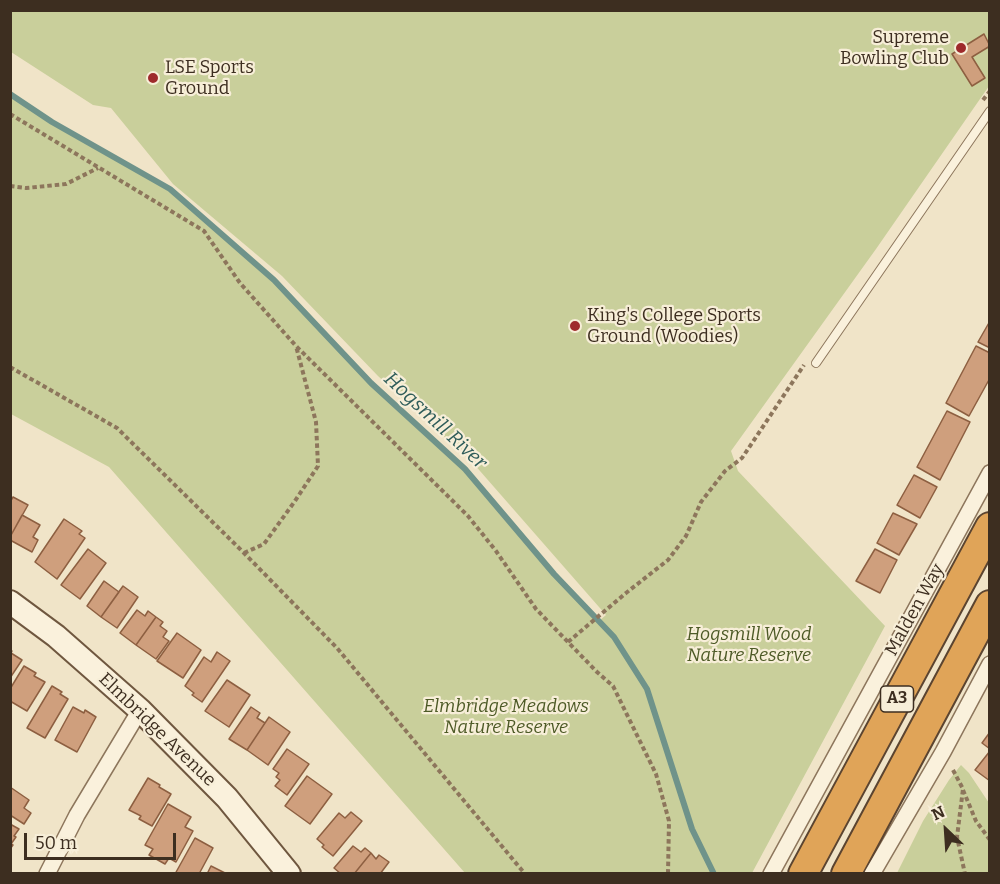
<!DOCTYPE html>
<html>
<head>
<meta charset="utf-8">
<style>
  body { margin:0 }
  #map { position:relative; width:1000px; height:884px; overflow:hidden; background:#f0e4c8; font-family:Bitter,serif }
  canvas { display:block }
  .frame { position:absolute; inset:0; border:12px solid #3d2e20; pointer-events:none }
  .north { position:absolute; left:916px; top:800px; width:60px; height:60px; -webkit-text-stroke:4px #f7eed8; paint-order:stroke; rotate:335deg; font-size:16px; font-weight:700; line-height:24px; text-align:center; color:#3d2e20 }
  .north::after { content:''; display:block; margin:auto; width:21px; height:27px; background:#3d2e20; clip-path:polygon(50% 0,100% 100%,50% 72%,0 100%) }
  .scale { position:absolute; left:24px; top:833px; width:152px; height:27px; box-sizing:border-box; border:3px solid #3d2e20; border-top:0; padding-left:8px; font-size:18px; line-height:21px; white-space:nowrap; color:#3d2e20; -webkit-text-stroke:4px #f7eed8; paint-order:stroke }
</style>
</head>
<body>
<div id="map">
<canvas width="1000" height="884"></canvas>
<div class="frame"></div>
<div class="north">N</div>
<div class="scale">50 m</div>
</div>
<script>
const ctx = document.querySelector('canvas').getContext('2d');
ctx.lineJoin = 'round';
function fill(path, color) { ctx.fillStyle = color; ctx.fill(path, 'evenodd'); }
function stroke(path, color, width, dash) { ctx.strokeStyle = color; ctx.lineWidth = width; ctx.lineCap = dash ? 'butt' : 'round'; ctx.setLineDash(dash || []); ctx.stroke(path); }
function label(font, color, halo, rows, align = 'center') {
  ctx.font = font + ' Bitter,serif'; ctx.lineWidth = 4.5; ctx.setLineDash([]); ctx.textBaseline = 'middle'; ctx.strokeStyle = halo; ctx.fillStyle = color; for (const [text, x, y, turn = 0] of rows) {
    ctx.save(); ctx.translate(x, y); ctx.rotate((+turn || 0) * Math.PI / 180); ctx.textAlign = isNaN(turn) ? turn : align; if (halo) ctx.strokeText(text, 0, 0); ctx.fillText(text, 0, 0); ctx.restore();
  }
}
fill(new Path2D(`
  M11,11H989V86L876,249L731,451L738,471L885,626L752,873H465L109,467L11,414L10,94L52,122L170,189L279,285L371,383L465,469L554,574L599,621L606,615L473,463L378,376L282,276L173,184L111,108L93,105L11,52Z
  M961,765L969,773L989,803V873H897L923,821L949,780Z`), '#c9cf9b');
stroke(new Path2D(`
  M10,94L52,122L170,189L274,280L371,383L465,469L554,574L614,637L647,689L692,829L714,874`), '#6f938a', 6);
const building = new Path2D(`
  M984,34L990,46L972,57L985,78L972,86L952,54Z
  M990,321V348L978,342Z
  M976,346L990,353V378L969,416L946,403Z
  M947,411L970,422L940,480L917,467Z
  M914,475L937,487L920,518L897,505Z
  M13,497L28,505L10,537V502Z
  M893,513L917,524L899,555L877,543Z
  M22,515L40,525L33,537L38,540L32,552L10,540V537Z
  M64,519L82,531L79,534L85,538L57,579L35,562Z
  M88,549L106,563L80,599L61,585Z
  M875,549L897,560L880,593L856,581Z
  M104,581L119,592L101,617L87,606Z
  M123,586L138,597L117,628L101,617Z
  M137,610L145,616L148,611L156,617L136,645L120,633Z
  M156,617L163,622L160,626L167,631L163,637L169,641L156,659L136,645Z
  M177,633L201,650L183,678L157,661Z
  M10,651H12L11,653L22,660L10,678Z
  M217,652L230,661L202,702L192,695L194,693L185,686L204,657L211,662Z
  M24,666L36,673L34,676L45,682L27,711L10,701V689Z
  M227,680L250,695L229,727L205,711Z
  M52,686L62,692L60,694L68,699L45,738L27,728Z
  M73,707L84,713L85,710L96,717L77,752L55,740Z
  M251,707L260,713L257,718L265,723L247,750L229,739Z
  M269,717L290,732L268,765L247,750Z
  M990,732V749L982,743Z
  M287,749L309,764L287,795L275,786L280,780L276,777L279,773L273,769Z
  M990,751V781L975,770Z
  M307,776L332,794L310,824L285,806Z
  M148,778L160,785L159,787L171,794L152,826L139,819L141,816L129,810Z
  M10,787L29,800L24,808L31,813L24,824L10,815Z
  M168,804L191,817L185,827L193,831L176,862L169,858L165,864L149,855L153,849L145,845Z
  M351,812L362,821L333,856L322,847L324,845L317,839L339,813L345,818Z
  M10,824L19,829L14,836L16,837L11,844L13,845L10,849Z
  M195,838L213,848L199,874H175Z
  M353,846L361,852L365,848L371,853L354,874H341L334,868Z
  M371,853L376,859L379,855L389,862L380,874H354Z
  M211,866L227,874H207Z`);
fill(building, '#cf9f7d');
stroke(building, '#8d5f41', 1.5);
const lane = new Path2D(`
  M816,363L990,111`);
const street = new Path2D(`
  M47,874L77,815L140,710
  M771,874L990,473
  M872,874L943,752L990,664`);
const secondary = new Path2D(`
  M10,602L56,636L140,710L227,798L289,874`);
const highway = new Path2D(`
  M803,874L990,527
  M846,874L990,605`);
stroke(lane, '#8d765c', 10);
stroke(street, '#8d765c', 18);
stroke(secondary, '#6f573f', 26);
stroke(highway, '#5b4430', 32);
stroke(new Path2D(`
  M983,100L990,91
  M10,114L204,231L240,283L296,346L468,516L496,551L536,609L597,672L613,686L656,774L669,821L668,874
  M10,186L26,188L66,184L98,168
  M10,367L117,428L244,553L337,648L525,874
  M244,553L264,544L295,501L318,466L316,422L296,346
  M568,642L626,593L668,560L686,536L701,502L725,471L742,458L804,365
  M953,770L963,789L957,837L965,874
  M963,790L976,821L990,840`), '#8d765c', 4, [4.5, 3]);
stroke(lane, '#faf1dc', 8);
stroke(street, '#faf1dc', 15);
stroke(secondary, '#faf1dc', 22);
stroke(highway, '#e0a458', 28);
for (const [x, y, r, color] of [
  [961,48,6,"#9e2a2b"],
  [153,78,6,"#9e2a2b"],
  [575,326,6,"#9e2a2b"]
]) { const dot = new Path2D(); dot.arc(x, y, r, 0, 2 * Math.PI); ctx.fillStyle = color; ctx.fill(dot); stroke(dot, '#f7eed8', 2); }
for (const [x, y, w] of [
  [897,699,33]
]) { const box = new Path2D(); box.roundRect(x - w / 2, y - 13, w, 26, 4.5); ctx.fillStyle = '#f7eed8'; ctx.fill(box); stroke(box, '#3d2e20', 1.5); }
label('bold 16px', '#3d2e20', null, [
  ["A3",897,699]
]);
label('18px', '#3d2e20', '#f7eed8', [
  ["Supreme",949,38,"right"],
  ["Bowling Club",949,59,"right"],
  ["LSE Sports",165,68],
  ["Ground",165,89],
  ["King's College Sports",587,316],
  ["Ground (Woodies)",587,337]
], 'left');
label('18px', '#3d2e20', '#f7eed8', [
  ["Malden Way",915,610,-61],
  ["Elmbridge Avenue",157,730,44]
]);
label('italic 18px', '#4d5a26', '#f7eed8', [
  ["Hogsmill Wood",749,635],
  ["Nature Reserve",749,656],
  ["Elmbridge Meadows",506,707],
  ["Nature Reserve",506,728]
]);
label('italic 20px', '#2f5d5a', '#f7eed8', [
  ["Hogsmill River",435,421,43]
]);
</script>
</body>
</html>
